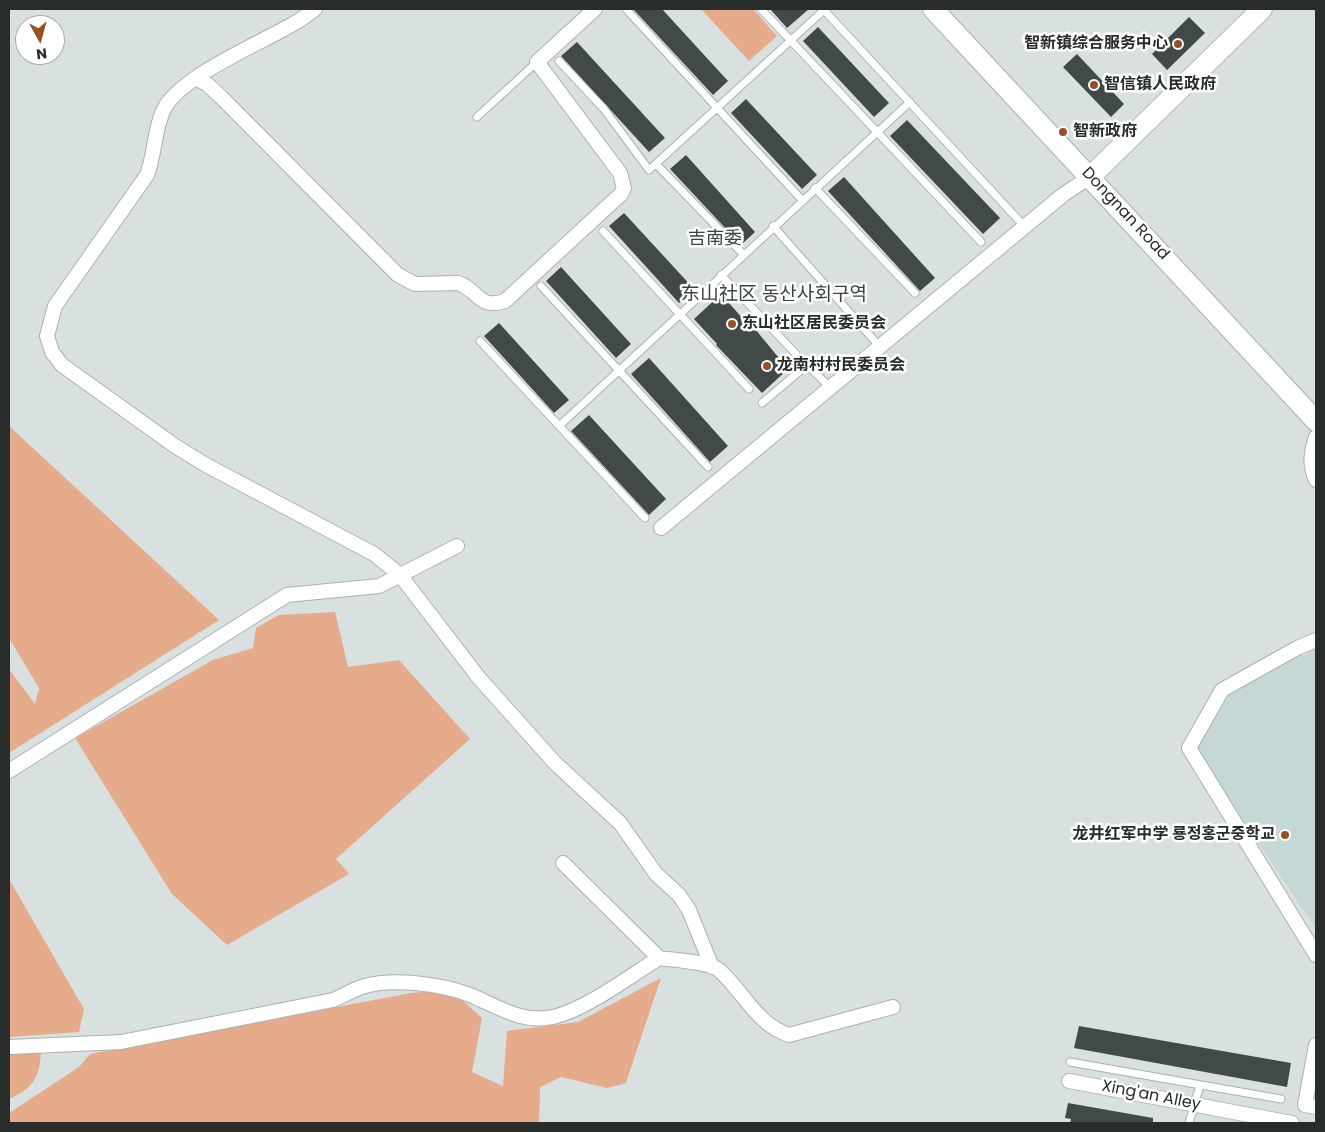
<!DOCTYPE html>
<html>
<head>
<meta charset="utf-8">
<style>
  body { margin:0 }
  #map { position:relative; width:1325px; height:1132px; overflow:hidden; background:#d8e1e0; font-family:Poppins,sans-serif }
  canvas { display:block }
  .frame { position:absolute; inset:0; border:10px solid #282c2b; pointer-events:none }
  .north { position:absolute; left:15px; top:15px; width:50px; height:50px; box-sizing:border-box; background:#fff; border:1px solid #a9abaa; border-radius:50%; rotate:173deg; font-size:14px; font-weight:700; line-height:20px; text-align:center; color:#282c2b }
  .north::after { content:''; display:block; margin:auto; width:18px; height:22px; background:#965026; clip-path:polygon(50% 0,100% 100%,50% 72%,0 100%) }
</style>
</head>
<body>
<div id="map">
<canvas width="1325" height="1132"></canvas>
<div class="frame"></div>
<div class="north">N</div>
</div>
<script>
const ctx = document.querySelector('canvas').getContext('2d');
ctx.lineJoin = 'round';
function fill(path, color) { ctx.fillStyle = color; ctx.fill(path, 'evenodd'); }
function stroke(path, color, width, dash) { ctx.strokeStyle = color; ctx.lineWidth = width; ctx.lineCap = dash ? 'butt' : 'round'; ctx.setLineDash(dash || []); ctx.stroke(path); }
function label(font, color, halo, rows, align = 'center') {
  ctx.font = font + ' Poppins,"Noto Sans SC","Noto Sans KR",sans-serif'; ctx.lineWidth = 5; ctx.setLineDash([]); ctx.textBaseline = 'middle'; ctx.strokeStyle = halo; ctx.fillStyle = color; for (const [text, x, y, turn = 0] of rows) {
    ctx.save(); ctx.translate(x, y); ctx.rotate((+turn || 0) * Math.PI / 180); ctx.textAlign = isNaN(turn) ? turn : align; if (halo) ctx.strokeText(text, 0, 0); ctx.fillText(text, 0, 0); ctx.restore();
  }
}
fill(new Path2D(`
  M1316,648V929L1190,741L1222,688L1295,650L1304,656Z`), '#c5d8d5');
fill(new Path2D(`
  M701,9H753L777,36L749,61Z
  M9,426L219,620L9,753V669L35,704L39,688L9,638Z
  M335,612L348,667L399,660L470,739L336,859L349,874L227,945L172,894L75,738L213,660L253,648L256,628L279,615Z
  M9,879L84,1009L79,1032L9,1037Z
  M661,978L626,1083L607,1088L561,1077L540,1087L539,1123H9V1113L79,1067L90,1054L411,993L451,990L482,1018L472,1072L503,1086L507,1031L578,1022Z
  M41,1051C40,1078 33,1088 9,1099V1053Z`), '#e5ab8b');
fill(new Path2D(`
  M633,9H662L728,81L713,95Z
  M770,9H809L787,28Z
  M1189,17L1205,33L1167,70L1152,54Z
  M818,27L889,103L874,117L803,41Z
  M577,42L665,138L649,152L561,56Z
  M1077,54L1124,104L1111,117L1063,67Z
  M746,99L817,175L802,189L731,113Z
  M907,120L1000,218L983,234L890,136Z
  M686,155L755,232L741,245L670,169Z
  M844,177L935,278L920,291L828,191Z
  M624,213L694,289L679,303L609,226Z
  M561,267L631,344L616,358L546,281Z
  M721,294L744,320L746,318L788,369L762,393L716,345L717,344L694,319Z
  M499,323L569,400L554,413L484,336Z
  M649,358L728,446L710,462L631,374Z
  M589,415L666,499L649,515L571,431Z
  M1079,1026L1291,1063L1287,1087L1074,1048Z
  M1068,1103L1153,1118V1123H1070L1071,1119L1065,1118Z`), '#424a49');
const lane = new Path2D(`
  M626,9L802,200
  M761,9L981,242
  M823,9L1025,227
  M559,61L604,109L649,170L824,10
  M477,117L537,62
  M656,164L743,254
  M815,188L915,293
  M773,226L880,347
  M603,231L749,389
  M721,275L796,354
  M541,286L708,467
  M480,341L645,518
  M762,403L807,365L831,388
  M559,426L910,102
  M1070,1062L1281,1099
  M1189,1123L1200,1085`);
const street = new Path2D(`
  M315,9C308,14 301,20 293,24C261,43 178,77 163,111C154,131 155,154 147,175L55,306L47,336L52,352L62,365L175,446L206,465L374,554L400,575L479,678L555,763L620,823L656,874L679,895L689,910L712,967
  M197,79L207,84L221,97L398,275L415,284L458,283C479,290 478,310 505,301L621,194L624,188L620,173L537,62L595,9
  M1316,437C1311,452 1309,465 1316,480
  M661,528L1064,194L1090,177
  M1316,640L1297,648L1222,690L1189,748L1316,955
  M9,771L287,595L379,586L457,546
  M659,958C673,960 709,962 719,970C744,992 756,1024 789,1035L893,1007
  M1316,1045L1305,1105L1316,1107
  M9,1047L121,1042L333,1000C343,996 354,989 365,986C394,978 442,984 470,995C497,1006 522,1024 553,1017C585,1010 630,976 659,958L563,863
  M1069,1081L1292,1123`);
const secondary = new Path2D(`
  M933,9L1316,421
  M1090,177L1262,9`);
stroke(lane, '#a9b2b1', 9);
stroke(street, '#a9b2b1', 16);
stroke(secondary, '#a9b2b1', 22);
stroke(lane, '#fff', 7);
stroke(street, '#fff', 14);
stroke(secondary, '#fff', 20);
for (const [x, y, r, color] of [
  [1178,44,5,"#965026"],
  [1094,85,5,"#965026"],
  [1063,132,5,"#965026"],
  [732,324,5,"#965026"],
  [767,366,5,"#965026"],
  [1285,835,5,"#965026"]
]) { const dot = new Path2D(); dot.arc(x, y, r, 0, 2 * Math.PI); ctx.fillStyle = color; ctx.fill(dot); stroke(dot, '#fff', 2); }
label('bold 16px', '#282c2b', '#fff', [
  ["智新镇综合服务中心",1168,44,"right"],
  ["智信镇人民政府",1104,85],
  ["智新政府",1073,132],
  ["东山社区居民委员会",742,324],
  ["龙南村村民委员会",777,366],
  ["龙井红军中学 룡정홍군중학교",1275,835,"right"]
], 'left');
label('16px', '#282c2b', '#fff', [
  ["Dongnan Road",1125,214,47],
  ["Xing'an Alley",1151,1096,11]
]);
label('18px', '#3b4341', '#fff', [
  ["吉南委",715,239]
]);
label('19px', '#3b4341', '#fff', [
  ["东山社区 동산사회구역",774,295]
]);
</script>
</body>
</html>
